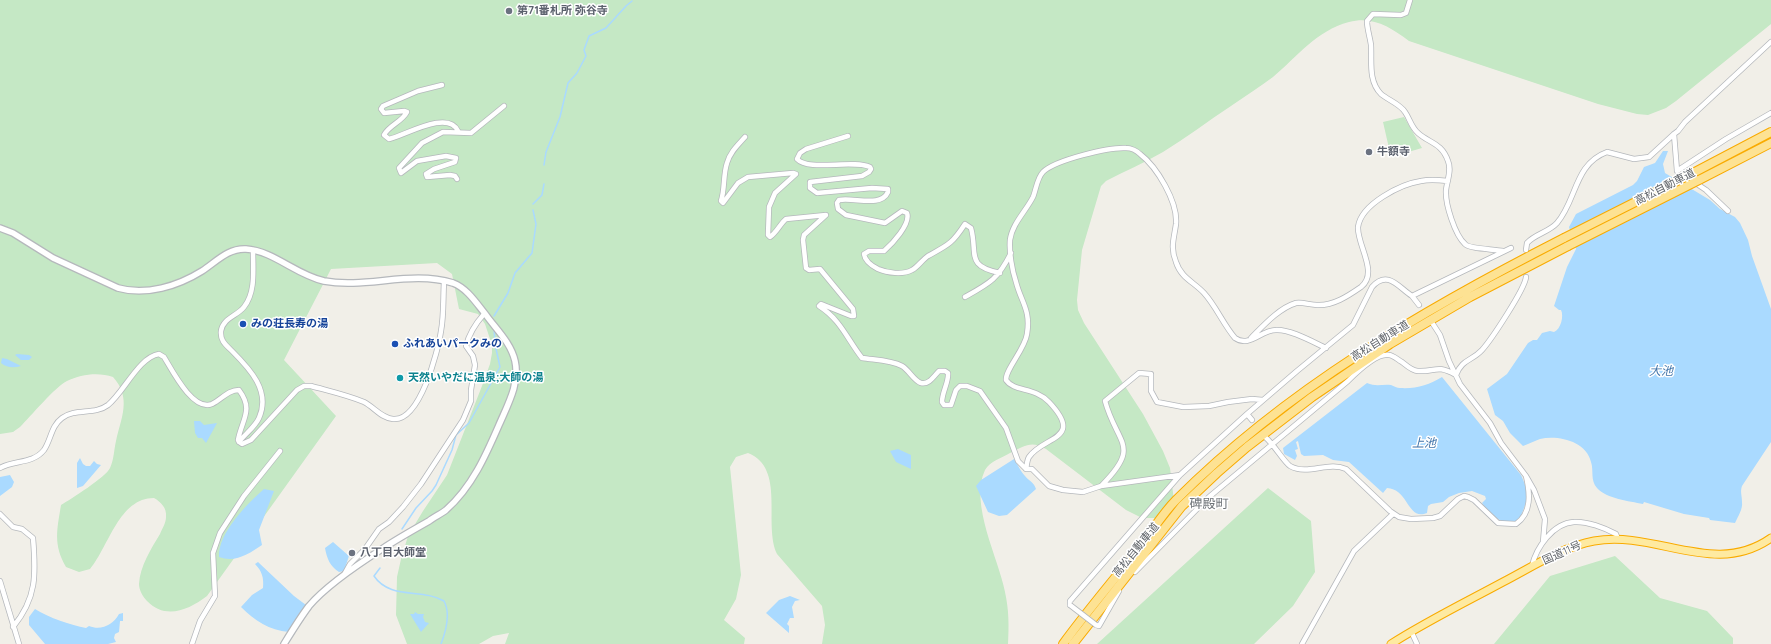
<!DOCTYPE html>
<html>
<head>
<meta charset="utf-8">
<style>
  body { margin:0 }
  canvas { display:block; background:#f1efe8 }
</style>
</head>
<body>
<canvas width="1771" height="644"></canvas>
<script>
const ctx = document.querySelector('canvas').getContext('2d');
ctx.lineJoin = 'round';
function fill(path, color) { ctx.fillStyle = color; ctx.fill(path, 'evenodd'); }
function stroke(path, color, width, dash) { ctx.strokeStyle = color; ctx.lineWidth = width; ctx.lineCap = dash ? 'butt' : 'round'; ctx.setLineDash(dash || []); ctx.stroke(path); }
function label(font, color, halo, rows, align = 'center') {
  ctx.font = font + ' Quicksand,"Noto Sans JP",sans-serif'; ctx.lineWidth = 3; ctx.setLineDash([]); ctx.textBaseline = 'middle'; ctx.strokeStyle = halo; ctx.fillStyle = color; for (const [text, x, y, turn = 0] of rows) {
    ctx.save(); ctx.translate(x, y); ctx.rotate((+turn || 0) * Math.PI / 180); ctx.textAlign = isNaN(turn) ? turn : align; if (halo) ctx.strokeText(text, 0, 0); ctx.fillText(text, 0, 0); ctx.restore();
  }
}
fill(new Path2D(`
  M0,0H1771V24L1676,101L1666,108L1648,115L1637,114L1598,104L1409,41C1390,27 1373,16 1349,22C1316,31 1298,56 1273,77C1260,87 1245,96 1231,106C1208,121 1186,138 1163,152C1144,163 1125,171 1106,181L1101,186L1082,250L1077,300L1078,310L1084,323L1143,414L1163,451L1170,468L1174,501L1160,518H1142L1126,510L1046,449C1031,440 1025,446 1010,453C1002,458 990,461 985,470C969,504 999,559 1005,592C1009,610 1009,626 1008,644H822L825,625L822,606L777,554C763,524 786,468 748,453L736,457L730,467L741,575L736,599L724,620L745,638L744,644H505L509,633L493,636L479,644H407L396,615L397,577L401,559L408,536L423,511L447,475L482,386L490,364L492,353V345L485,324L478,314L459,309L452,274L437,263L331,269L284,360L336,416L207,596C189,610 165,620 147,601C143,597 139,590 139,584C140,566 151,549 160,534C162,529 166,523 166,517C167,508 161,502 154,498C119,498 109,546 90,569L79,572L66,567C53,544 57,530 61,505C71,499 106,477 110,468C114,460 114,449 116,441C121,418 132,398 113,377C99,372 81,374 67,381C56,386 30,417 20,427L13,432L0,434Z
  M1404,117L1422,148L1391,157L1383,122Z
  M1268,488L1311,521L1315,572L1293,606L1254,644H1097Z
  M1615,556L1660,598L1707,611L1733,638V644H1494L1550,576Z`), '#c5e8c5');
fill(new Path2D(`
  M1663,151H1668L1663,164L1665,173L1710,200L1720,209L1735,217L1740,223L1748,240L1752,256L1771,309V442L1742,486C1740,492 1742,495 1742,502C1743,509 1738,516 1735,523L1710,520L1709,518L1684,514L1644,502L1643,504C1629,501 1607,499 1597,488C1590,480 1594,471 1591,462C1586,441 1558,435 1540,439C1534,441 1529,444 1523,446L1510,433L1503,421L1495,415L1487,389L1507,374L1528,343L1533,340H1537L1542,333L1550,331L1554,332C1561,329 1564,316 1561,310H1559L1554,306L1567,267L1576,249L1569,227L1576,214L1633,185L1637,181L1644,167L1655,163Z
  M17,354L29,355L32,357L29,360H21L15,355Z
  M2,358L7,359L21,366C14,368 7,368 1,363Z
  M1442,377L1521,475C1530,495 1528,500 1519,520C1504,528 1490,515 1482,503L1486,499L1485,496L1472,491L1459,493L1449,497L1443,502L1431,504L1428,506L1427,513C1407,521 1409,489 1387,488L1383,493L1349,462L1333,460L1323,455L1304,456L1301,454L1298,441L1296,442L1298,449L1295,450L1297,456L1295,460L1284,454L1283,448L1367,383C1376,387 1382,384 1391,385C1394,386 1397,388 1400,388C1416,389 1429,385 1442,377Z
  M194,421H200L204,425L217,423L206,443L202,438H198L195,433Z
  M898,449L911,455V469L896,462L890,451Z
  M80,458L83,464L86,466H90L94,461L97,464L101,465L83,486L77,488V463Z
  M1014,459C1018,465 1021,472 1025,476C1029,481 1034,482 1036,489L1007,515L999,516L988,512L976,486L981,480Z
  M10,475L14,482L12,487L0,496V477Z
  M264,489L274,491L259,530L262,545C249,554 235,563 219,557C218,533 247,504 264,489Z
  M333,542L349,556L344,571L339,572C330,566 327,559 325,548Z
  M258,562L294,596L306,605L289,632C269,630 255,621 241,607L252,595L263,588C264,578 262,571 255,564Z
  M790,596L800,600L795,601L792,607L794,618H790L787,624L789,626V633L766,613L779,600Z
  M35,609C49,618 71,625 86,628L89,626C101,631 113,625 119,614L123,613V621H120L119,632L115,634L114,638L116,642L108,644H45L29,625V617Z
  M415,612L418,614H424L423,617L425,622L429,623L421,632L410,614H414Z`), '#aadaff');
stroke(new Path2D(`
  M544,165L546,152L560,117L568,83L577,73L586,56L584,50L589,36L606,28L626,6L632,1
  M533,204L542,195L544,184
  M494,316L508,293L515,273L532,253L536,224L533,210
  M402,529L416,508L432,491L436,485L452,450L456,435L469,423L500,367L495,344L494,328
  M380,568L374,576C390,600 422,588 444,601C451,614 446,631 441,644`), '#aadaff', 1.5);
const minor = new Path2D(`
  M1410,0L1406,13L1401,15L1373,14L1367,21C1367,29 1370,37 1371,45C1372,61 1368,81 1381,94C1388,100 1400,104 1405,112C1410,119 1411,127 1418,133C1429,143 1442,143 1448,161C1452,170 1447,181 1446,190C1445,204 1455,235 1465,244C1469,249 1494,249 1503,251
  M442,85L418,91L383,106L381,109L384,113L404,111L407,112C402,122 389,125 384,135L389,139C404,136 448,109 458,131
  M1674,134L1677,171
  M848,136L806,149L800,153L797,159C809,172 852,159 870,167L871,169L869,172L862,176L810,182V188L817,193L872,188L888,189V192C881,208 854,197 839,200L837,203L838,209L846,215L885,223L902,211L907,213C911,224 892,244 884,251H869L864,254C865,262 872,266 878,269C887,273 903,275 912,270C918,267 922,260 928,256C948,245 952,244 965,224L971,228C978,254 965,266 1000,273
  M745,137C738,145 730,152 727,163C723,175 725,189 721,201L723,203L738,183L748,177L793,173L796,174L775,193L769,207L768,235L770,237C777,232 780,224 786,219L826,215L804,235L803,240L806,268L809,270L820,269L853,309L854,316H851L821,304L819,306C841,320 847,339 862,358C875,360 891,360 902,366C909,370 914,381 921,383C929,385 934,376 939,371H945L948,373C949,382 942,392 942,402L944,405H951L956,390L960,386H967L980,391L1006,428L1018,461L1026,469H1032L1049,486L1063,490L1083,492L1101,486L1180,475
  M1677,171L1726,139L1771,113
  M457,179L455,176L450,175L427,177L426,174L434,169L455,162L456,158L446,156L417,161L401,173L399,168L422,143L443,132L471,133L504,106
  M1694,182L1706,190L1728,211
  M1526,250L1527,243C1535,234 1549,232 1557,223C1577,200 1574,164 1607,152L1634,159L1649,157L1674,134L1678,131L1685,122L1771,42
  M1412,296L1419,305
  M965,297C990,283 998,279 1011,253
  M1431,321L1440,335L1449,361L1460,384L1490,423L1501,443L1526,476L1534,490L1545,519L1543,542
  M1251,338C1263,326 1279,308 1296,303C1303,302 1310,305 1317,305C1333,306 1348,296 1361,287C1379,273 1357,245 1358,227C1361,204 1401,184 1421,181C1430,179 1439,180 1448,181
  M1456,375C1462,359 1472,361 1482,350C1491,340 1525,289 1526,277
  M1247,414L1297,371L1353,325L1372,287C1388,269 1399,288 1412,296L1511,248
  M1265,437C1273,443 1284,462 1290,466C1308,476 1328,461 1346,469L1390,511L1399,517L1411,519L1433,518L1440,516L1458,499L1464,496L1468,497L1474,500L1498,523L1516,524C1532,513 1530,493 1526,476
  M239,442L242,444L251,440L297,390L304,386H311C329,391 347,395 364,402C374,407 381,418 393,419C420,422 438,351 441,331C444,315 443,298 444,282
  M239,442C245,434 255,427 259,418C271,391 250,369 232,351C226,345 220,341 221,331C223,318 237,316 244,307C256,292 253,269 253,250
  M0,468C14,460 33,464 44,450C51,440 51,426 62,418C75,408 95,415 108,405C124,392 139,357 159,354L164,357C172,370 193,412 212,404C222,399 228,390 239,390C254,410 242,419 238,440L239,442
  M1026,469C1027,465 1027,460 1029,457C1043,436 1085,440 1049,402C1035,387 1014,392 1006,380C1005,370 1025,349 1027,334C1031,310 1021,302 1016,282C1012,270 1009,252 1010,240C1012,224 1026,211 1033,197C1036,190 1037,178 1043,172C1055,160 1109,147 1126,148C1131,148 1137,151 1140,154C1157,167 1178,202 1176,224C1174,239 1170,247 1176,262C1181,278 1194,282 1204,293C1216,306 1223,324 1235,338C1249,348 1261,330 1276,330C1290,329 1313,342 1326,348
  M1101,486C1142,445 1117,445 1105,401L1139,373L1151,374V391L1157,402L1183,407L1209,406L1228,402L1252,399L1263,400
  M0,514L13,527L22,529L33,538C36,574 37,598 13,627
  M1532,566C1536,548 1553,523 1574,522C1587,521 1605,528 1616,534L1618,539
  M1135,572L1209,497L1348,381C1356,373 1377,353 1389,355C1393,355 1398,360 1402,362C1407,366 1412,371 1418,371C1436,372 1436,364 1456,375
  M345,573L350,564L365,549L379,529L389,522L403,507L421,484L463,420L471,401V390L475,365L473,356L466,346C469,334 476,323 484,314
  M0,581L19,644
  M1070,605V601L1180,475L1247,414L1252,420
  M1096,625L1099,626L1119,591
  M1411,631L1417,644
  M192,644L200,621L215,596L213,553L220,533L244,496L280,451
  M1302,644L1354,551L1393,514`);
const tertiary = new Path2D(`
  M0,228L13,233L53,258L118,288C146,296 178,286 202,271C216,262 228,248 246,249C274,251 296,275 324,281C366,289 411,270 453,283C467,288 477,304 486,315C496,329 511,343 515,361C520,383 508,404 499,425C486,455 472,487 446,510C441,514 434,517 429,521C413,530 397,539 382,549C360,563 326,586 309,606C300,618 292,631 284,644`);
const trunk = new Path2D(`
  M1391,644C1427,621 1466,602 1503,582C1532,567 1562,547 1594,541C1657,530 1714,578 1771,538`);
const motorway = new Path2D(`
  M1693,173L1771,132
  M1699,180L1771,143
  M1063,644C1087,611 1113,581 1138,549C1151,533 1162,514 1176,500C1288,388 1425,309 1564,238
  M1073,644L1182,506L1217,473L1247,447L1312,397L1390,344L1470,297L1568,246`);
stroke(minor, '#b5b8bc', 6);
stroke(tertiary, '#b5b8bc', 8);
stroke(trunk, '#f9ab00', 9);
stroke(motorway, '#f9ab00', 10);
stroke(minor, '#fff', 4.5);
stroke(tertiary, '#fff', 5.5);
stroke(trunk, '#feeaa1', 7);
stroke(motorway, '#fde293', 8);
const minorBridge = new Path2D(`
  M1070,605L1096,625`);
const motorwayBridge = new Path2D(`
  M1564,238L1693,173
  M1568,246L1699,180`);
stroke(minorBridge, '#b5b8bc', 6, []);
stroke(motorwayBridge, '#f9ab00', 10, []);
stroke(minorBridge, '#fff', 4.5);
stroke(motorwayBridge, '#fde293', 8);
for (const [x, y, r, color] of [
  [509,11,4,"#6b7280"],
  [1369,152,4,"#6b7280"],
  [243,324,4,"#1a4fb4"],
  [395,344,4,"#1a4fb4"],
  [400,378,4,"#0f9aa8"],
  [352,553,4,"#6b7280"]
]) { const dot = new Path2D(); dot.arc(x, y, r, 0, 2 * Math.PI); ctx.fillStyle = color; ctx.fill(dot); stroke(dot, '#fff', 1.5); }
label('bold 11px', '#5b616d', '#fff', [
  ["第71番札所 弥谷寺",517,11],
  ["牛額寺",1377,152],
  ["八丁目大師堂",360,553]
], 'left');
label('11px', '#5f6368', '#fff', [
  ["高松自動車道",1665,187,-27],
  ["高松自動車道",1380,341,-32],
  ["高松自動車道",1136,550,-51],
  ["国道11号",1562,553,-24]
]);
label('bold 11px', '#164399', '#fff', [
  ["みの荘長寿の湯",251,324],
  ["ふれあいパークみの",403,344]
], 'left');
label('bold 11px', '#0d838f', '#fff', [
  ["天然いやだに温泉;大師の湯",408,378]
], 'left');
label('italic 12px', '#4174aa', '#fff', [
  ["大池",1661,371],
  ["上池",1424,443]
]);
label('13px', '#70757a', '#fff', [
  ["碑殿町",1209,504]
]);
</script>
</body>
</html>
